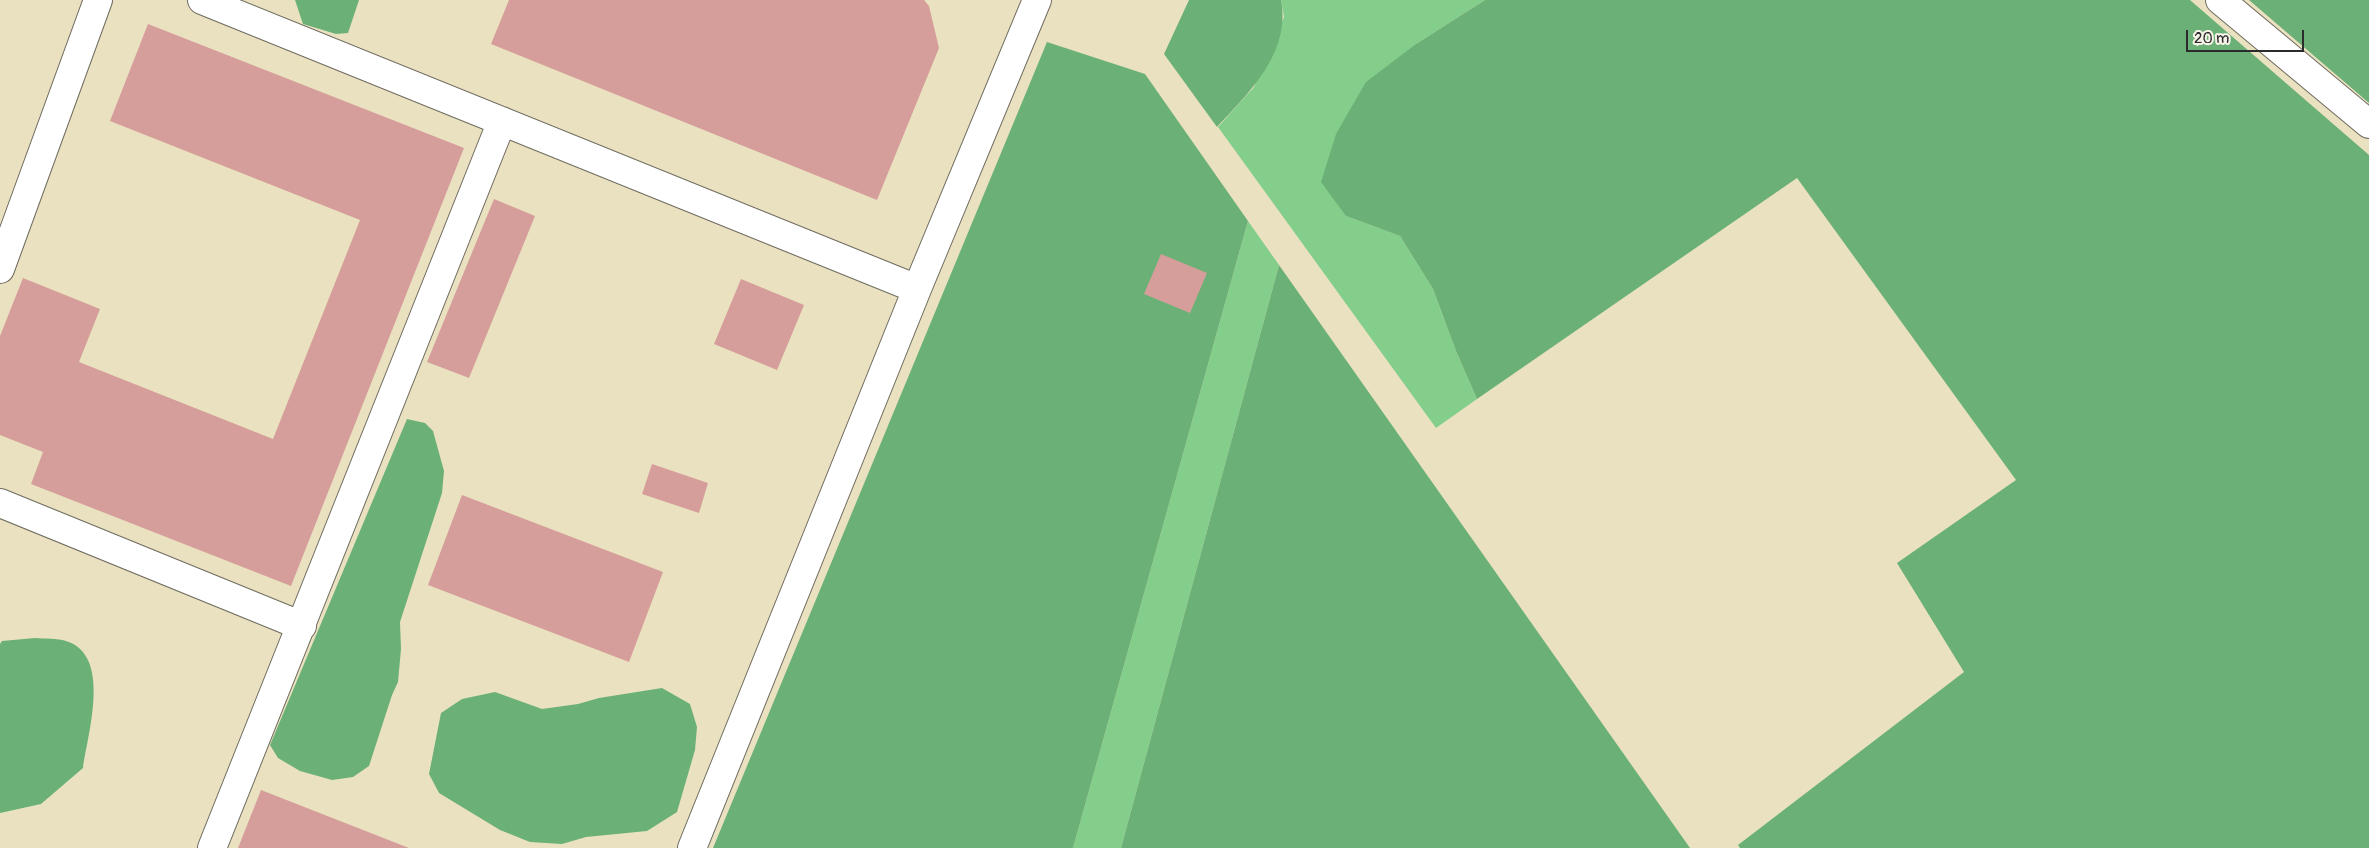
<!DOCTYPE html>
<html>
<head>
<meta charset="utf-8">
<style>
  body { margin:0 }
  #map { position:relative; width:2369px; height:848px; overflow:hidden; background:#eae1c0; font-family:Pangolin,sans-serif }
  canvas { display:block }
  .scale { position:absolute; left:2186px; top:30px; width:118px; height:22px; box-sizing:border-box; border:2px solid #2b2b2b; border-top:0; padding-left:6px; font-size:15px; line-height:18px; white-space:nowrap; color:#2b2b2b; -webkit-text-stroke:4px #f7f3e8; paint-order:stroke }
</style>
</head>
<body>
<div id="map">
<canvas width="2369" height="848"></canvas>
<div class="scale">20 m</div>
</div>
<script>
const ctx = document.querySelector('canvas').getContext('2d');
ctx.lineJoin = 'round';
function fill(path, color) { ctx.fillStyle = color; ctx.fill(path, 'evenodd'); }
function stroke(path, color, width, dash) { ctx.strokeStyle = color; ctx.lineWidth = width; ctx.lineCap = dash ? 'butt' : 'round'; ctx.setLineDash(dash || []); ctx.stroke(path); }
fill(new Path2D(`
  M1281,0H1485L1416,44L1346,216L1400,236L1433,289L1456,351L1477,399L1436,428L1218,127L1254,87L1284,17Z
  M1248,221L1279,265L1121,848H1073Z`), '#84ce8b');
fill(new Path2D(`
  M295,0H359L348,33L336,34L303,24Z
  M1189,0H1281C1291,52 1250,92 1217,127L1164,54Z
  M1485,0H2190L2369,155V848H1740L1738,845L1964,672L1897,563L2016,480L1797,178L1477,399L1456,351L1433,289L1400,236L1346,216L1321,182L1336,134L1366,82L1416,44Z
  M2249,0H2369V103Z
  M1047,42L1145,74L1248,221L1073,848H713Z
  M1279,265L1690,848H1121Z
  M407,419L425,423L433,431L444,471L442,493L400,622L401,649L398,682L392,695L369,766L353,777L332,780L300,771L278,758L270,745Z
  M35,638C45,639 57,638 66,641C112,655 88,733 83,768L41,804L0,813V644L2,641Z
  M662,688L690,704L697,727L695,750L677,812L647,831L586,837L562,844L530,842L500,830L439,793L429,774L441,713L462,699L495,692L542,709L578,704L599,698Z`), '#6bb177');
fill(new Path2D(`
  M509,0H924L929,6L939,48L877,200L491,44Z
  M148,24L464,148L291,586L31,484L43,452L0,435V336L23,278L100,309L79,362L273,439L360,220L110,121Z
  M494,199L535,216L469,378L427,362Z
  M1161,254L1207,273L1190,313L1144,294Z
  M741,279L804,305L777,370L714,344Z
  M652,464L708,483L699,513L642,494Z
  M462,495L663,572L629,662L428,585Z
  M261,790L409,848H238Z`), '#d69e9a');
const minor = new Path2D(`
  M202,0L917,289
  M2220,0L2369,124
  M0,269L98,0
  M0,503L302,626
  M212,848L502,121
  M692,848L917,289L1037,0`);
stroke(minor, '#6e6b5f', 30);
stroke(minor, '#fff', 28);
</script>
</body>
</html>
